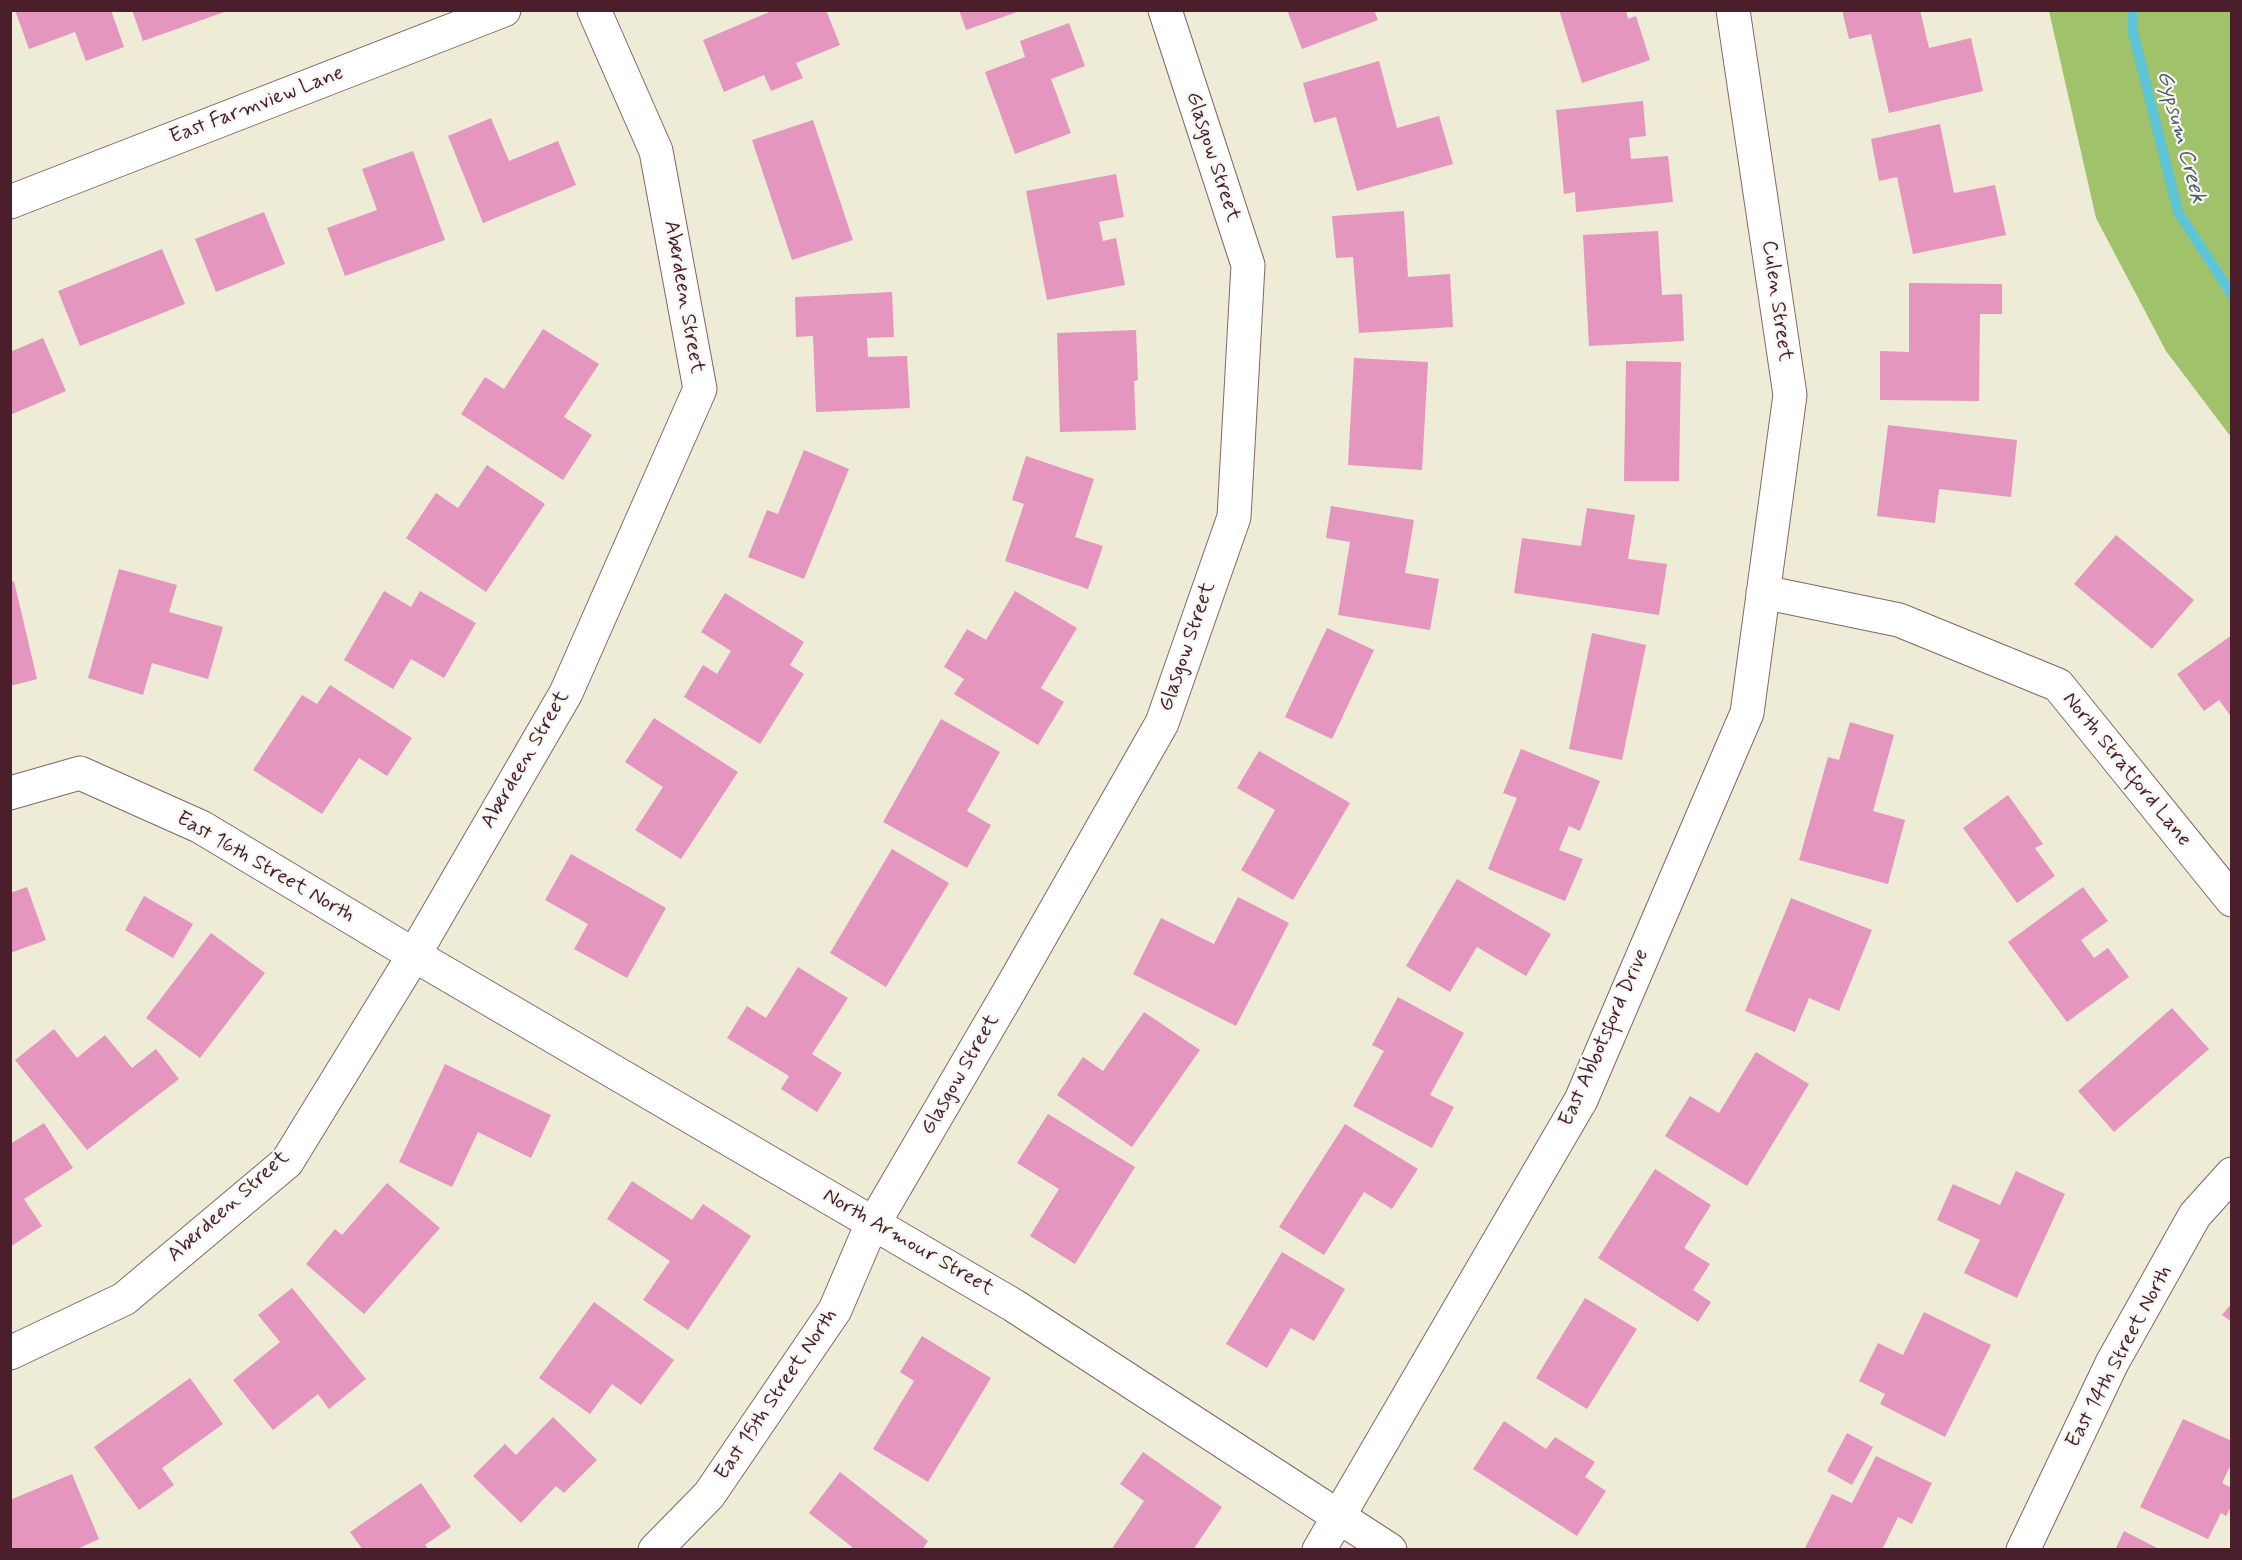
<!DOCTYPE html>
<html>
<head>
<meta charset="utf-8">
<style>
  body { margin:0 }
  #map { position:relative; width:2242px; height:1560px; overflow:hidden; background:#eeebd7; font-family:Mynerve,sans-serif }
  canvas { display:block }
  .frame { position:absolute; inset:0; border:12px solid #4a1f2b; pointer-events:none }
</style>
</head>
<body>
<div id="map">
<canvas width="2242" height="1560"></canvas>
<div class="frame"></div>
</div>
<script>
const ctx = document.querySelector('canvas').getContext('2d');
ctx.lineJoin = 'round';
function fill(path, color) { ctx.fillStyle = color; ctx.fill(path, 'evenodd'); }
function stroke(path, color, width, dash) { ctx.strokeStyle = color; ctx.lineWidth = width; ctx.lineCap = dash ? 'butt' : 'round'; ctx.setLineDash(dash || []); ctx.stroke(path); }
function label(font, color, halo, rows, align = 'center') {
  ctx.font = font + ' Mynerve,sans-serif'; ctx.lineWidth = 4.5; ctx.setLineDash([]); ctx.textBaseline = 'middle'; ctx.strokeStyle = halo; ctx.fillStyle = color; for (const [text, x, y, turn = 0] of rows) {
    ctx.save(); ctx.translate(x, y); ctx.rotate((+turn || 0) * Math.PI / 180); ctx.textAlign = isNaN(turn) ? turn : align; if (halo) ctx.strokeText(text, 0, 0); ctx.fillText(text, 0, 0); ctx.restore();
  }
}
fill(new Path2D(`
  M2049,11H2231V437L2166,351L2096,218Z`), '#a0c26b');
stroke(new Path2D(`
  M2132,10L2133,32L2178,212L2232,295`), '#5cc5d8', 10);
fill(new Path2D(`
  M15,10H111L124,47L86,61L75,32L29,49Z
  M132,10H227V11L143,41Z
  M774,10H826L840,45L796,63L803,78L771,91L764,75L724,92L703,40Z
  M959,10H1020V11L966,30Z
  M1287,10H1374L1378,20L1302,49Z
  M1559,10H1626L1628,19L1636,16L1650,60L1582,83Z
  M1842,10H1920L1929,48L1971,38L1983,91L1889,113L1871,34L1849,39Z
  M1069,23L1085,66L1051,79L1071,133L1015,154L985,72L1025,57L1020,41Z
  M1379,61L1397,128L1439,116L1453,164L1357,191L1336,117L1314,123L1303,83Z
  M1643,101L1646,136L1629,138L1631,159L1668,156L1673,202L1576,212L1575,192L1564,194L1556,110Z
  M491,118L509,161L558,141L576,185L483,223L448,136Z
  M813,120L853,240L792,260L752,140Z
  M1940,124L1954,193L1995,185L2006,235L1913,254L1897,177L1879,181L1871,139Z
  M413,151L445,240L345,276L327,228L377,210L362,169Z
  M1116,174L1124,217L1099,222L1103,241L1116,238L1125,285L1047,300L1026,191Z
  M1404,211L1408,277L1450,274L1453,327L1359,333L1353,257L1336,258L1332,216Z
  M264,212L285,264L216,292L195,239Z
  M1658,231L1662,295L1682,294L1684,341L1589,346L1583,235Z
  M162,249L185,304L80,346L58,291Z
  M1909,283L2002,284V314H1980L1979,401L1880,400V351L1909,352Z
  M892,292L894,337L867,338L868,357L907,356L910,408L816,412L813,336L796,337L795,297Z
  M543,329L599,364L564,417L592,435L563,480L461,414L485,377L504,389Z
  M1136,330L1138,380L1134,381L1136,430L1060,432L1057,333Z
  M43,338L66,391L10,415V352Z
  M1354,358L1428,362L1422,470L1348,465Z
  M1626,361L1681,362L1679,481H1624Z
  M1888,425L2017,440L2011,497L1939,489L1935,523L1877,516Z
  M804,450L849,469L804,579L748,557L767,510L778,514Z
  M1026,456L1094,479L1075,537L1103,546L1088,589L1005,561L1024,504L1012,500Z
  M487,465L545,504L486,592L406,538L436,493L458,508Z
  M1331,506L1414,520L1405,573L1439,579L1430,630L1338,615L1350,542L1326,538Z
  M1587,508L1635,515L1628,559L1667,564L1659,615L1514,593L1522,538L1581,546Z
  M2116,535L2194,600L2152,649L2074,584Z
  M119,569L177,585L169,612L223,627L208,679L152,663L143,695L88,678Z
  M14,581L37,679L10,686V582Z
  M384,591L411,607L420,591L476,623L444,678L411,659L393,689L344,660Z
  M1015,591L1077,628L1041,688L1064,702L1038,745L954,694L964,679L944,667L967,629L986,640Z
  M725,593L804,642L790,665L804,674L760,744L684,697L703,665L717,674L731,651L701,632Z
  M1327,628L1374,650L1332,739L1285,717Z
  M1592,633L1646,645L1622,760L1569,749Z
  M2232,635V718L2219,700L2204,711L2177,674Z
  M330,685L412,738L387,776L359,758L322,814L253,770L302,695L317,704Z
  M654,718L738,772L681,859L635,830L663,787L625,762Z
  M941,719L1000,752L967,811L991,825L967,868L883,822Z
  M1850,722L1894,735L1873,811L1905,820L1888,884L1799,860L1828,757L1839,760Z
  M1521,749L1600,781L1580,831L1569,826L1559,850L1583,859L1565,901L1488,869L1517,798L1503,793Z
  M1259,751L1350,803L1293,900L1241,870L1275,810L1237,788Z
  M2008,795L2043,844L2035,848L2055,876L2017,903L1963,828Z
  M892,849L949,883L886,987L830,953Z
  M571,854L666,908L627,978L574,949L588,924L545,900Z
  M1457,879L1551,934L1526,976L1477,947L1450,992L1406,966Z
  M27,887L46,940L10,953V893Z
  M2083,887L2108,921L2081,940L2094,958L2108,948L2129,977L2067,1022L2008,942Z
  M144,896L193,924L173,958L125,930Z
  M1238,897L1289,923L1236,1026L1133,974L1161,918L1214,944Z
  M1791,898L1872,930L1839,1011L1809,998L1795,1032L1745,1011Z
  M211,933L265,973L200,1058L146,1018Z
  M798,967L848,998L812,1054L842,1073L817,1112L781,1089L789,1076L727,1038L747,1006L766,1018Z
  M1398,997L1464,1033L1430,1095L1454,1107L1432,1148L1353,1106L1384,1051L1372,1045Z
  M2172,1008L2209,1049L2114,1132L2078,1091Z
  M1144,1012L1200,1050L1132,1147L1057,1095L1083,1057L1103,1071Z
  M54,1029L77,1058L105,1035L132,1068L156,1049L179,1079L87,1150L15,1060Z
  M1756,1052L1809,1084L1747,1186L1665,1136L1690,1096L1719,1113Z
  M445,1064L551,1115L531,1158L478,1132L452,1187L399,1162Z
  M1048,1114L1135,1167L1075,1264L1030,1236L1059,1189L1017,1163Z
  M44,1123L73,1168L24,1199L42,1226L10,1247V1144Z
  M1345,1124L1418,1169L1392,1209L1364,1192L1324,1255L1279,1227Z
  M1655,1169L1711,1205L1684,1248L1710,1264L1693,1290L1711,1302L1698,1322L1598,1258Z
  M2016,1171L2065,1194L2017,1298L1964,1273L1980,1240L1937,1220L1953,1184L2000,1205Z
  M632,1181L692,1220L703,1204L751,1236L688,1330L643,1300L670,1261L607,1219Z
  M387,1183L440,1228L364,1314L306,1264L335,1229L342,1235Z
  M1282,1252L1345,1289L1314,1341L1291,1328L1267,1368L1226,1344Z
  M292,1288L366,1379L329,1409L318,1394L273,1430L233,1380L280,1342L258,1315Z
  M1585,1298L1637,1329L1587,1409L1536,1378Z
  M594,1302L674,1360L641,1405L612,1384L590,1414L539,1378Z
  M2232,1303V1322L2222,1315Z
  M1924,1312L1991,1345L1945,1437L1880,1404L1885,1394L1859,1381L1878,1343L1903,1355Z
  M922,1336L991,1378L928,1482L873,1449L914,1381L900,1372Z
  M190,1378L223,1424L162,1468L174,1485L139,1510L94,1447Z
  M553,1417L597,1460L564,1493L556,1486L521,1523L473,1476L505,1444L516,1455Z
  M2183,1419L2232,1441V1462L2222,1483L2232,1488V1505L2226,1516L2221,1513L2208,1539L2140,1507Z
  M1504,1421L1546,1449L1555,1437L1595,1462L1585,1477L1606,1491L1577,1536L1473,1469Z
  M1847,1433L1873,1447L1852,1485L1827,1471Z
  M1143,1452L1222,1507L1193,1550H1111L1144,1501L1120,1484Z
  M1876,1456L1932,1483L1912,1524L1898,1517L1882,1550L1805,1548L1832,1494L1852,1503Z
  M840,1472L928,1541L922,1550H850L852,1547L809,1513Z
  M72,1474L99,1539L75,1550H10V1500Z
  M421,1483L451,1527L425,1545L429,1550H363L350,1532Z
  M2124,1531L2161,1550H2115Z`), '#e596be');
const minor = new Path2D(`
  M10,202L504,10
  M1763,592L1899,620L2058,685L2232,900
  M10,793L80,773L201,827L414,955L1013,1305L1390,1550
  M10,1353L124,1299L287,1162L414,955L566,693L700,389L656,151L594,10
  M655,1550L709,1495L835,1310L867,1235L1010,990L1162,723L1234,517L1248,265L1165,10
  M1319,1550L1581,1100L1747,713L1790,395L1733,10
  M2023,1550L2112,1363L2195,1215L2232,1174`);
stroke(minor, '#836667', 35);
stroke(minor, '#fff', 33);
label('21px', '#4a1f2b', '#f6f6f2', [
  ["East Farmview Lane",257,106,-21],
  ["Glasgow Street",1212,157,72],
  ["Aberdeen Street",683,297,80],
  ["Culen Street",1776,301,82],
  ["Glasgow Street",1188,647,-71],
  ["Aberdeen Street",526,760,-60],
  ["North Stratford Lane",2126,770,51],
  ["East 16th Street North",265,868,30],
  ["East Abbotsford Drive",1605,1038,-66],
  ["Glasgow Street",961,1075,-60],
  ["Aberdeen Street",229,1207,-42],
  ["North Armour Street",908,1243,30],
  ["East 14th Street North",2120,1357,-62],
  ["East 15th Street North",777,1395,-56]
]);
label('italic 22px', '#505968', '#f6f6f2', [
  ["Gypsum Creek",2180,137,75]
]);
</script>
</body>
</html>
